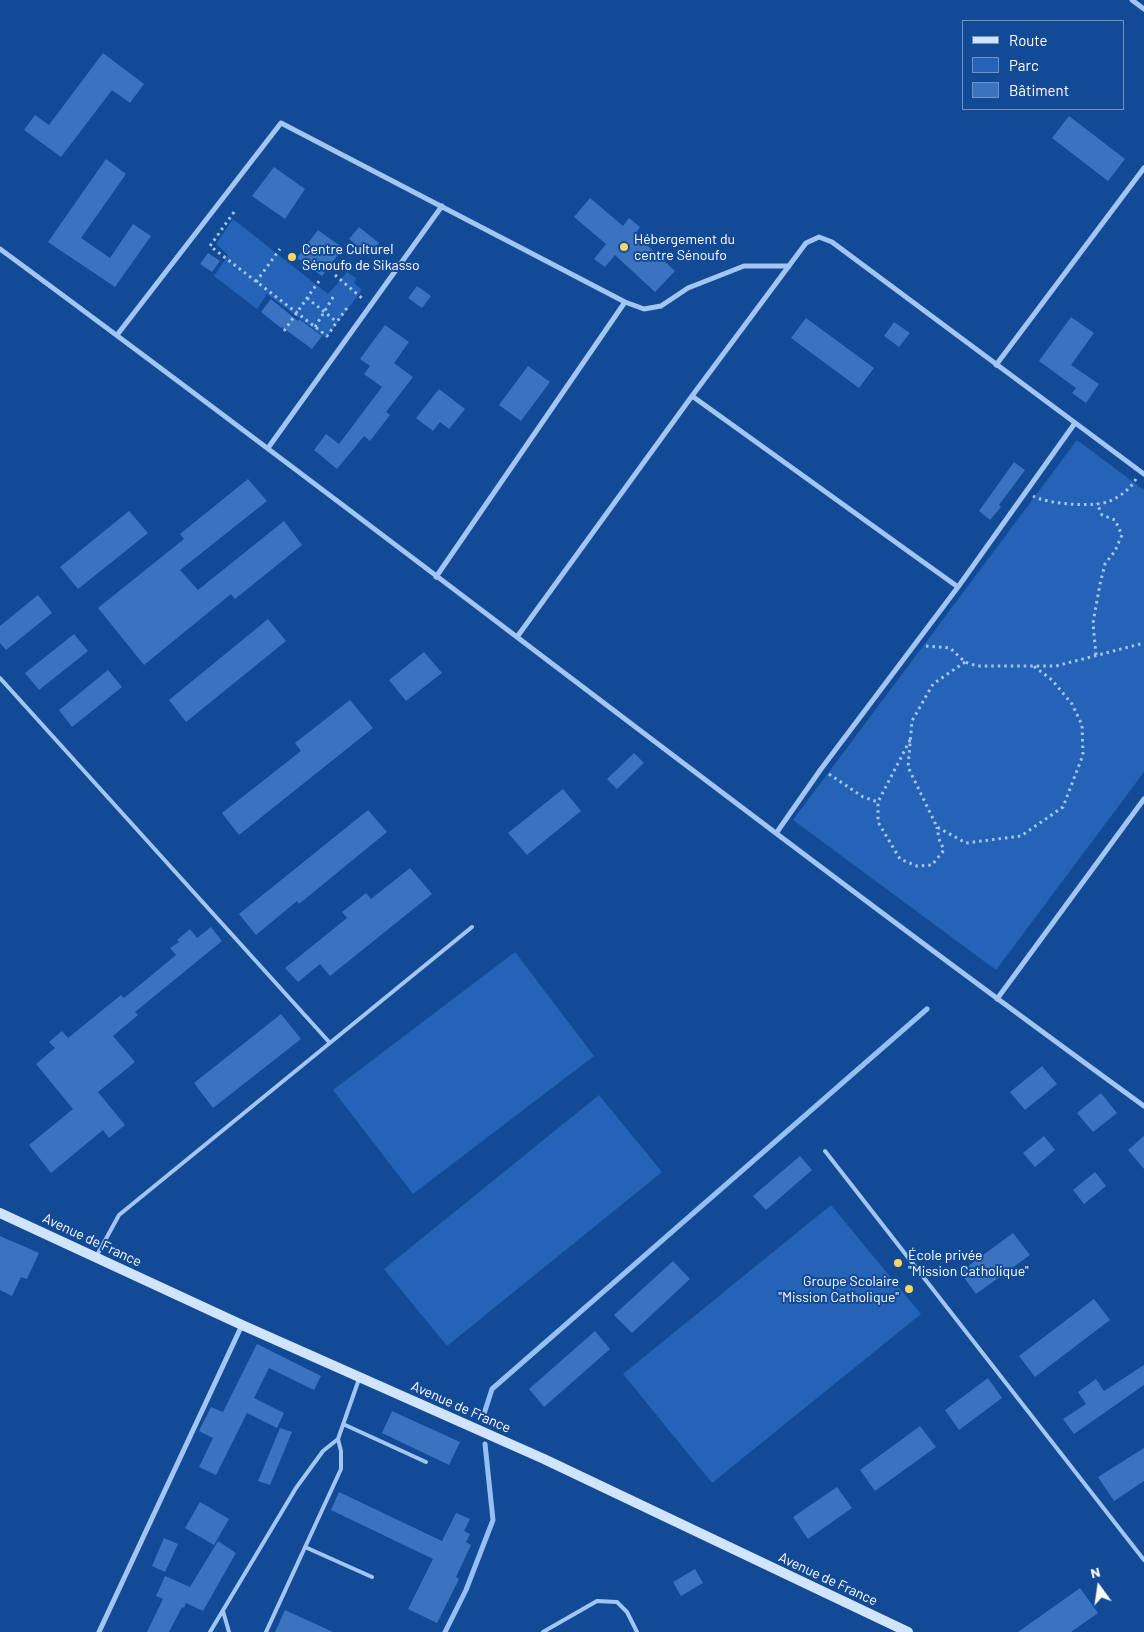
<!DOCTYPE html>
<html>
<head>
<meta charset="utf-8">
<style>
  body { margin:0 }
  #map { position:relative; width:1144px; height:1632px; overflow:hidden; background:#124a96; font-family:Barlow,sans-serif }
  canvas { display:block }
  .legend { position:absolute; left:962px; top:20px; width:162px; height:90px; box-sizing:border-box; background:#124a96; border:1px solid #7192c0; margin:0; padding:6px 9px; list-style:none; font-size:15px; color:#fff }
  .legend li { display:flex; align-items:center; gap:10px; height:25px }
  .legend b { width:25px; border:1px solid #7192c0 }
  .north { position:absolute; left:1074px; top:1562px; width:50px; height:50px; -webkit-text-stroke:4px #124a96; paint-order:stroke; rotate:346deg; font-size:14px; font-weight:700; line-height:20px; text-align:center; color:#fff }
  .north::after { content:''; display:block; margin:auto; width:18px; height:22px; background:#fff; clip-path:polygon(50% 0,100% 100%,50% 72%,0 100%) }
</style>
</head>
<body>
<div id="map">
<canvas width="1144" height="1632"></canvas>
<ul class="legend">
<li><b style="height:6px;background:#d1e4fd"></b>Route</li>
<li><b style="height:14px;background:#2563b6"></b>Parc</li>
<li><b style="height:14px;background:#3b73bf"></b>Bâtiment</li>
</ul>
<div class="north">N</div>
</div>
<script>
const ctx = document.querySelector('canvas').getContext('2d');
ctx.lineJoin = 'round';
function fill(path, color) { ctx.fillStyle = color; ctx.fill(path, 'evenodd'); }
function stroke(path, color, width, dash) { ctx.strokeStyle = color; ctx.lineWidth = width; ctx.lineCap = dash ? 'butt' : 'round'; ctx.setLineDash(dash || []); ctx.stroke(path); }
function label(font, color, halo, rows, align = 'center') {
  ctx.font = font + ' Barlow,sans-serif'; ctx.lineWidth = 4; ctx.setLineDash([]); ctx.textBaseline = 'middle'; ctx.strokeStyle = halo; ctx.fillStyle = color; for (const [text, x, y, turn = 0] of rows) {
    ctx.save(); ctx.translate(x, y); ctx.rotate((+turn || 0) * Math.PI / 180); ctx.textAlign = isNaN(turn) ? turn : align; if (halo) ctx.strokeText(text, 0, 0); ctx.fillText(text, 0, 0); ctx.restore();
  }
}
fill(new Path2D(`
  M233,219L328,294L347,272L356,278L354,283L362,290L326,338L267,294L257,309L214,276L228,255L216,244Z
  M1077,440L1144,490V772L996,970L793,820Z
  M515,952L594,1056L413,1194L333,1090Z
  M599,1095L662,1172L447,1346L384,1269Z
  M831,1205L921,1314L712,1483L623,1374Z`), '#2563b6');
stroke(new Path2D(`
  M483,1417L492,1389L927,1009
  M445,1632L466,1590L493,1520L485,1444`), '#94c0f6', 5);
fill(new Path2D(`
  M103,53L144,84L130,103L112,90L61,157L24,130L35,115L49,125Z
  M1069,116L1125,159L1108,181L1052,138Z
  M106,159L126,174L81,238L110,258L133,224L151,236L115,287L48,242Z
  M274,167L305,189L285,219L252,196Z
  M590,198L623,226L629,218L640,227L635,234L675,271L655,292L615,255L605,267L594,259L606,244L574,217Z
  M359,227L379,243L369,255L349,239Z
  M318,230L343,248L322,276L297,258Z
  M208,253L220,261L212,272L200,264Z
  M417,286L431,296L422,308L408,298Z
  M271,299L298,321L299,319L322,336L312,349L282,327L281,328L261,312Z
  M1071,317L1094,333L1071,365L1099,384L1086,403L1072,393L1076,388L1039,361Z
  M806,318L874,368L859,388L791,338Z
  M894,322L910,333L899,347L884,336Z
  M385,325L409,342L394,363L413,377L386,412L390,415L370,441L364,436L337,469L314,450L326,434L339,444L382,387L364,374L370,366L360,359Z
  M528,366L550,382L521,421L499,405Z
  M439,389L465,409L449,429L440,422L433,431L416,418Z
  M1014,462L1025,470L999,505L1001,507L990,520L979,511Z
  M248,479L267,501L180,570L198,590L284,521L302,545L235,599L231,594L144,665L98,608L184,539L180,534Z
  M129,511L148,533L78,589L60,567Z
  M38,595L52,613L6,650L0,643V626Z
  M268,619L286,641L186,722L169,700Z
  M74,634L88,651L39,690L25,673Z
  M424,652L442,673L406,701L389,680Z
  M108,670L122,687L72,727L59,710Z
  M350,700L373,728L239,835L222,813L301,751L295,743Z
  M634,753L644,763L617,789L607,779Z
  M563,789L581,811L527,855L508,833Z
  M368,810L387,832L299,904L297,901L256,935L239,914Z
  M410,868L432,894L330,976L320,964L298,982L285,968L347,918L342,912L366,893L371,899Z
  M211,927L222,941L135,1012L138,1015L113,1036L135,1062L98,1092L125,1125L109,1138L103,1130L51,1173L29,1145L73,1109L36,1064L55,1048L49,1042L62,1031L68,1038L121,995L124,998L176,955L170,948L179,942L177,940L190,929L197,938Z
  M281,1014L301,1039L213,1108L194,1083Z
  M1042,1066L1057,1084L1025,1110L1010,1092Z
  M1101,1093L1117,1113L1093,1132L1077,1113Z
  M1044,1136L1055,1150L1035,1167L1023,1153Z
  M1144,1136V1169L1128,1150Z
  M800,1156L812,1170L766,1210L753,1196Z
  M1095,1172L1106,1186L1084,1204L1073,1190Z
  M1013,1233L1030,1255L976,1294L960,1272Z
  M0,1236L39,1253L27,1279L21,1277L12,1296L0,1290Z
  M673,1261L690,1279L632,1333L614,1315Z
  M1094,1299L1110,1320L1035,1377L1019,1356Z
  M595,1331L610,1349L544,1407L529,1389Z
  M257,1344L321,1376L314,1390L269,1368L254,1398L284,1413L277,1428L247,1413L216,1475L199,1467L213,1438L199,1431L211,1407L223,1412Z
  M1144,1365V1385L1074,1434L1063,1419L1086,1404L1078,1392L1096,1379L1104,1391Z
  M988,1378L1002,1398L959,1430L945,1410Z
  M392,1411L460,1442L449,1465L382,1433Z
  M920,1426L936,1447L875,1491L860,1470Z
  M280,1428L292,1432L270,1485L258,1481Z
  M1144,1448V1481L1114,1501L1098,1477Z
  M837,1487L852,1508L808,1539L793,1517Z
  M339,1492L442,1541L456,1513L470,1519L464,1531L470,1534L466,1542L471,1545L456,1577L459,1579L437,1623L408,1609L433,1559L331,1510Z
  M200,1502L229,1519L214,1545L185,1528Z
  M164,1538L178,1544L165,1572L152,1566Z
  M218,1541L236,1553L203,1611L186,1603L184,1608L182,1607L169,1632H147L163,1599L156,1596L165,1576L190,1587Z
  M695,1569L703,1583L681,1596L673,1582Z
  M1080,1588L1098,1613L1071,1632H1018Z
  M285,1610L333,1632H275Z`), '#3b73bf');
stroke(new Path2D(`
  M234,212L210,246L327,336L349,305
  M335,275L363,299
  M256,282L280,249
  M307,298L337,322
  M315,327L335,294
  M284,331L319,281
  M1033,496C1047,504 1094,508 1110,501C1121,496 1130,489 1136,479
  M926,646L950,648L965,662L977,666H1056L1144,643
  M1096,655L1093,623L1100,584L1105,564L1115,551L1122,535L1115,520L1102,515L1097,503
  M965,662L933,684L912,721L908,767L937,827L966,843L1021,836L1063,807L1083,755L1082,725L1072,704L1052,680L1032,665
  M910,740L878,802V822L900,859L917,866L932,865L944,850L939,839L937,827
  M829,774L863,797L878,802`), '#a2c6f3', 3, [2.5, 4]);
stroke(new Path2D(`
  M0,678L330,1043
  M825,1151L1144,1560
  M96,1257L119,1215L472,927
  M343,1424L426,1462
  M305,1547L372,1577
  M223,1611L229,1632
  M210,1632L296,1488L323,1451L338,1439L359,1379
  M266,1632L341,1469V1451L338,1439
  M543,1632L597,1601L617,1602L627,1612L637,1632`), '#a2c6f3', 4);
stroke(new Path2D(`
  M1132,0L1144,9
  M0,249C384,531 758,826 1144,1106
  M117,335L281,123L625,302L644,309L661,306L688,288L744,266H789
  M996,365L1144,168
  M692,396L958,587
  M268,448L442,206
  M436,577L625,302
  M517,637L692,396L806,243L819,237L832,242L1144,474
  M777,832L821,769L958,587L1075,423
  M997,999L1144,799
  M99,1632L242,1325`), '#a2c6f3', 5);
stroke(new Path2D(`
  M0,1213L242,1325L544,1459L908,1632`), '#d1e4fd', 10);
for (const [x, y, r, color] of [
  [624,247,5,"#ffd464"],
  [292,257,5,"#ffd464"],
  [898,1263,5,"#ffd464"],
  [909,1289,5,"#ffd464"]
]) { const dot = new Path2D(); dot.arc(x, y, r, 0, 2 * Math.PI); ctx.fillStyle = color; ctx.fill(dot); stroke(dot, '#124a96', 2); }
label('14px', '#fff', '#124a96', [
  ["Hébergement du",634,239],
  ["centre Sénoufo",634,255],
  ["Centre Culturel",302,249],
  ["Sénoufo de Sikasso",302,265],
  ["École privée",908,1255],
  ["\"Mission Catholique\"",908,1271],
  ["Groupe Scolaire",899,1281,"right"],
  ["\"Mission Catholique\"",899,1297,"right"]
], 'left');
label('14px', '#fff', '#124a96', [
  ["Avenue de France",92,1240,25],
  ["Avenue de France",461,1407,24],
  ["Avenue de France",828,1579,25]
]);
</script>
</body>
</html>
